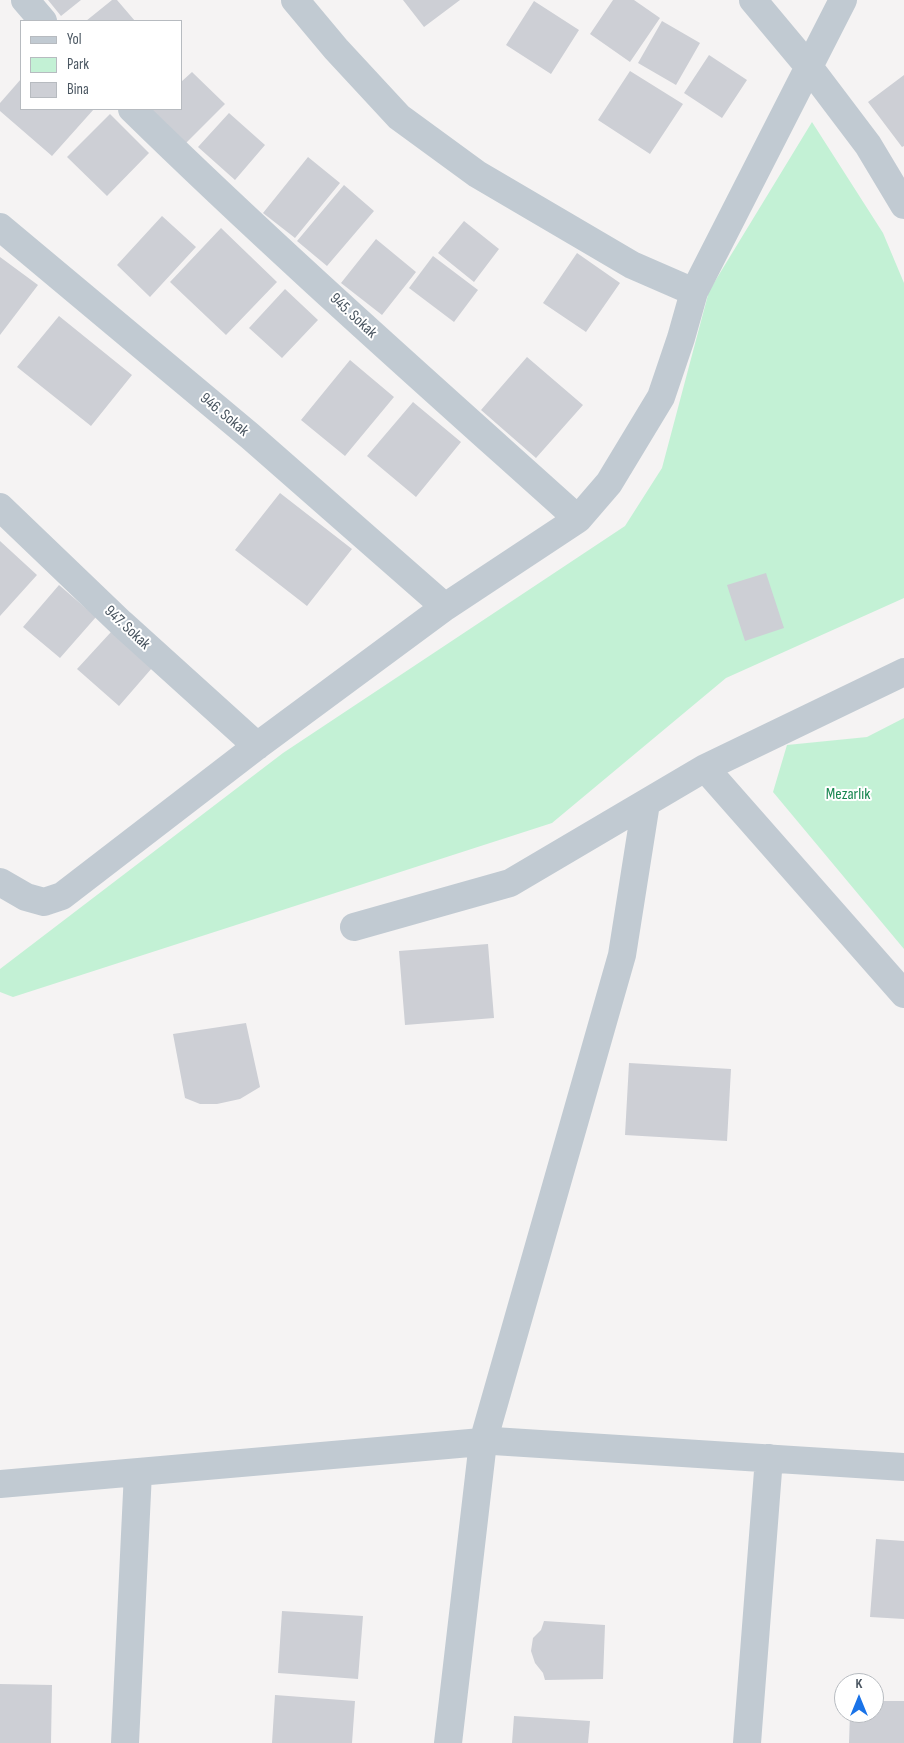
<!DOCTYPE html>
<html>
<head>
<meta charset="utf-8">
<style>
  body { margin:0 }
  #map { position:relative; width:904px; height:1743px; overflow:hidden; background:#f5f3f3; font-family:"Sofia Sans Condensed",sans-serif }
  canvas { display:block }
  .legend { position:absolute; left:20px; top:20px; width:162px; height:90px; box-sizing:border-box; background:#fff; border:1px solid #b7bbc0; margin:0; padding:6px 9px; list-style:none; font-size:15px; color:#4a5661 }
  .legend li { display:flex; align-items:center; gap:10px; height:25px }
  .legend b { width:25px; border:1px solid #b7bbc0 }
  .north { position:absolute; left:834px; top:1673px; width:50px; height:50px; box-sizing:border-box; background:#fff; border:1px solid #b7bbc0; border-radius:50%; rotate:0deg; font-size:14px; font-weight:700; line-height:20px; text-align:center; color:#4a5661 }
  .north::after { content:''; display:block; margin:auto; width:18px; height:22px; background:#1a73e8; clip-path:polygon(50% 0,100% 100%,50% 72%,0 100%) }
</style>
</head>
<body>
<div id="map">
<canvas width="904" height="1743"></canvas>
<ul class="legend">
<li><b style="height:6px;background:#c1cad2"></b>Yol</li>
<li><b style="height:14px;background:#c3f1d5"></b>Park</li>
<li><b style="height:14px;background:#cdcfd5"></b>Bina</li>
</ul>
<div class="north">K</div>
</div>
<script>
const ctx = document.querySelector('canvas').getContext('2d');
ctx.lineJoin = 'round';
function fill(path, color) { ctx.fillStyle = color; ctx.fill(path, 'evenodd'); }
function stroke(path, color, width, dash) { ctx.strokeStyle = color; ctx.lineWidth = width; ctx.lineCap = dash ? 'butt' : 'round'; ctx.setLineDash(dash || []); ctx.stroke(path); }
function label(font, color, halo, rows, align = 'center') {
  ctx.font = font + ' "Sofia Sans Condensed",sans-serif'; ctx.lineWidth = 4; ctx.setLineDash([]); ctx.textBaseline = 'middle'; ctx.strokeStyle = halo; ctx.fillStyle = color; for (const [text, x, y, turn = 0] of rows) {
    ctx.save(); ctx.translate(x, y); ctx.rotate((+turn || 0) * Math.PI / 180); ctx.textAlign = isNaN(turn) ? turn : align; if (halo) ctx.strokeText(text, 0, 0); ctx.fillText(text, 0, 0); ctx.restore();
  }
}
fill(new Path2D(`
  M812,122L883,233L904,283V598L726,678L552,823L13,997L0,992V969L283,753L625,526L662,468L709,291Z
  M904,718V949L773,792L787,745L867,737Z`), '#c3f1d5');
fill(new Path2D(`
  M48,0H81L61,16Z
  M112,0H117L135,21H86Z
  M403,0H460L424,27Z
  M613,0H634L660,18L630,62L590,34Z
  M534,1L579,30L551,74L506,45Z
  M662,21L700,43L676,85L638,63Z
  M709,55L747,80L722,118L684,93Z
  M630,71L683,104L650,154L598,120Z
  M192,72L225,104L185,144L152,111L154,109H181V82Z
  M904,75V146L902,147L868,102Z
  M21,79V109H94L52,156L0,111V103Z
  M229,113L265,145L235,180L198,147Z
  M110,114L149,153L107,196L67,157Z
  M308,157L340,183L295,238L263,213Z
  M344,185L374,211L327,266L297,241Z
  M162,216L196,247L150,297L117,265Z
  M464,221L499,249L474,282L438,253Z
  M221,228L277,282L226,335L170,282Z
  M376,239L416,272L382,315L341,283Z
  M577,253L620,283L586,332L543,303Z
  M433,256L478,290L454,322L409,288Z
  M0,257L38,285L0,335Z
  M285,289L318,320L282,358L249,328Z
  M59,316L132,375L91,426L17,367Z
  M527,357L583,405L536,458L481,410Z
  M350,360L394,397L345,456L301,420Z
  M413,402L461,442L416,497L367,456Z
  M280,493L352,549L307,606L235,550Z
  M0,541L37,575L0,616Z
  M766,573L784,628L745,641L727,585Z
  M59,585L96,617L60,658L23,627Z
  M111,632L152,668L119,706L77,669Z
  M488,944L494,1018L405,1025L399,951Z
  M246,1023L260,1087L240,1099L217,1104H200L185,1098L173,1034Z
  M629,1063L731,1069L727,1141L625,1135Z
  M876,1539L904,1541V1619L870,1617Z
  M282,1611L363,1616L358,1679L278,1673Z
  M544,1621L605,1625L603,1679L545,1680L543,1673L535,1663L531,1651L533,1638L541,1630Z
  M0,1684L52,1685L51,1743H0Z
  M275,1695L355,1701L352,1743H272Z
  M874,1701H904V1743H849L850,1713H874Z
  M514,1716L590,1721L588,1743H512Z`), '#cdcfd5');
stroke(new Path2D(`
  M25,0L43,21
  M295,0L336,49L399,117L477,174L632,265L694,292
  M753,0L809,67L868,145L904,205
  M132,109C276,250 428,384 578,519
  M0,227L250,436L445,607
  M0,507L121,623L257,746
  M705,768L904,994
  M0,882L26,897L44,902L62,896L257,746L445,607L578,519L609,483L661,397L681,338L694,292L843,0
  M354,927L510,883L705,768L904,672
  M0,1484L493,1441L904,1467
  M125,1743L138,1472
  M448,1743L483,1442L622,955L646,803
  M747,1743L769,1458`), '#c1cad2', 28);
label('16px', '#4a5661', '#fff', [
  ["945. Sokak",353,316,43],
  ["946. Sokak",224,415,40],
  ["947. Sokak",127,628,43]
]);
label('16px', '#17864f', '#fff', [
  ["Mezarlık",848,795]
]);
</script>
</body>
</html>
